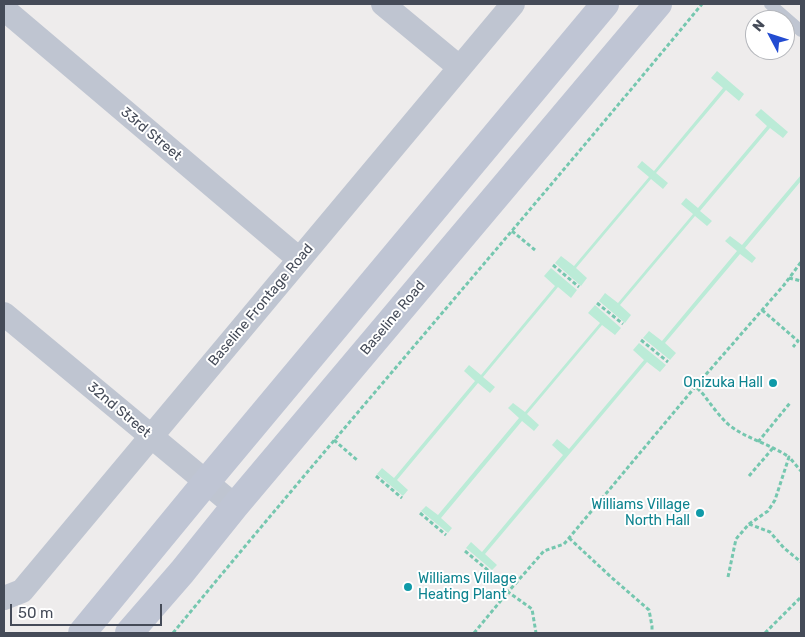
<!DOCTYPE html>
<html>
<head>
<meta charset="utf-8">
<style>
  body { margin:0 }
  #map { position:relative; width:805px; height:637px; overflow:hidden; background:#eeecec; font-family:Rubik,sans-serif }
  canvas { display:block }
  .frame { position:absolute; inset:0; border:5px solid #454b58; pointer-events:none }
  .north { position:absolute; left:745px; top:10px; width:50px; height:50px; box-sizing:border-box; background:#fff; border:1px solid #b5b7bc; border-radius:50%; rotate:310deg; font-size:14px; font-weight:700; line-height:20px; text-align:center; color:#454b58 }
  .north::after { content:''; display:block; margin:auto; width:18px; height:22px; background:#234cd1; clip-path:polygon(50% 0,100% 100%,50% 72%,0 100%) }
  .scale { position:absolute; left:10px; top:604px; width:152px; height:22px; box-sizing:border-box; border:2px solid #454b58; border-top:0; padding-left:6px; font-size:15px; line-height:18px; white-space:nowrap; color:#454b58; -webkit-text-stroke:4px #fff; paint-order:stroke }
</style>
</head>
<body>
<div id="map">
<canvas width="805" height="637"></canvas>
<div class="frame"></div>
<div class="north">N</div>
<div class="scale">50 m</div>
</div>
<script>
const ctx = document.querySelector('canvas').getContext('2d');
ctx.lineJoin = 'round';
function fill(path, color) { ctx.fillStyle = color; ctx.fill(path, 'evenodd'); }
function stroke(path, color, width, dash) { ctx.strokeStyle = color; ctx.lineWidth = width; ctx.lineCap = dash ? 'butt' : 'round'; ctx.setLineDash(dash || []); ctx.stroke(path); }
function label(font, color, halo, rows, align = 'center') {
  ctx.font = font + ' Rubik,sans-serif'; ctx.lineWidth = 4; ctx.setLineDash([]); ctx.textBaseline = 'middle'; ctx.strokeStyle = halo; ctx.fillStyle = color; for (const [text, x, y, turn = 0] of rows) {
    ctx.save(); ctx.translate(x, y); ctx.rotate((+turn || 0) * Math.PI / 180); ctx.textAlign = isNaN(turn) ? turn : align; if (halo) ctx.strokeText(text, 0, 0); ctx.fillText(text, 0, 0); ctx.restore();
  }
}
fill(new Path2D(`
  M717,71L744,94L739,101L726,90L656,173L668,183L663,189L651,179L576,268L587,278L581,286L555,263L561,256L574,266L649,177L637,167L642,161L654,171L723,88L711,78Z
  M761,109L788,132L783,138L770,128L700,211L712,221L707,226L695,216L620,305L631,315L625,323L599,301L605,293L618,303L693,214L681,204L686,198L698,208L767,126L755,115Z
  M801,175V181L745,248L756,258L752,263L740,254L665,343L676,353L670,360L643,338L649,331L662,341L737,251L725,241L730,236L742,245Z
  M551,268L577,290L571,298L558,287L483,377L495,387L490,393L478,383L397,480L408,490L403,496L377,474L382,468L394,478L475,381L464,371L469,365L481,375L555,286L544,276Z
  M595,305L621,328L615,335L602,325L527,414L539,425L534,431L522,421L441,518L452,528L448,533L421,511L426,506L438,515L519,418L508,408L513,403L525,412L600,323L588,313Z
  M639,343L666,365L660,372L647,362L485,554L497,565L492,570L466,548L471,542L482,552L563,455L552,445L557,439L569,449L644,360L633,350Z`), '#bbebd7');
stroke(new Path2D(`
  M512,231L535,250
  M553,265L579,287
  M789,278L801,281
  M597,303L623,324
  M762,310L798,341L793,347
  M641,340L668,362
  M692,384C697,388 702,392 706,398C713,407 720,417 729,425C747,439 770,444 789,457
  M334,440L357,460
  M758,442L790,403
  M376,476L402,498
  M749,476L773,448
  M420,513L446,535
  M749,524L770,532L784,548L801,562
  M569,538L611,577L649,610L652,626V633
  M465,551L490,572
  M728,577L736,539L749,524L768,511L775,500L789,457L801,471
  M507,590L508,592L544,551L564,544L695,387L784,285L801,262
  M173,633C347,422 528,215 702,4
  M474,633L508,592L532,609L536,633
  M765,633L801,597`), '#75c7af', 3, [4, 2.5]);
stroke(new Path2D(`
  M770,4L801,31`), '#bfc5d1', 12);
stroke(new Path2D(`
  M383,4L459,67
  M4,9L299,259
  M4,314L235,506
  M4,598L22,591L513,4`), '#bfc5d1', 24);
stroke(new Path2D(`
  M82,633L207,481L605,4
  M129,633L182,572L235,506L658,4`), '#bfc5d4', 28);
for (const [x, y, r, color] of [
  [773,383,5,"#0f9aa8"],
  [700,513,5,"#0f9aa8"],
  [408,587,5,"#0f9aa8"]
]) { const dot = new Path2D(); dot.arc(x, y, r, 0, 2 * Math.PI); ctx.fillStyle = color; ctx.fill(dot); stroke(dot, '#fff', 2); }
label('14px', '#454b58', '#fff', [
  ["33rd Street",151,134,40],
  ["Baseline Frontage Road",261,305,-50],
  ["Baseline Road",393,318,-50],
  ["32nd Street",119,410,40]
]);
label('14px', '#0d838f', '#fff', [
  ["Onizuka Hall",763,383],
  ["Williams Village",690,505],
  ["North Hall",690,521],
  ["Williams Village",418,579,"left"],
  ["Heating Plant",418,595,"left"]
], 'right');
</script>
</body>
</html>
